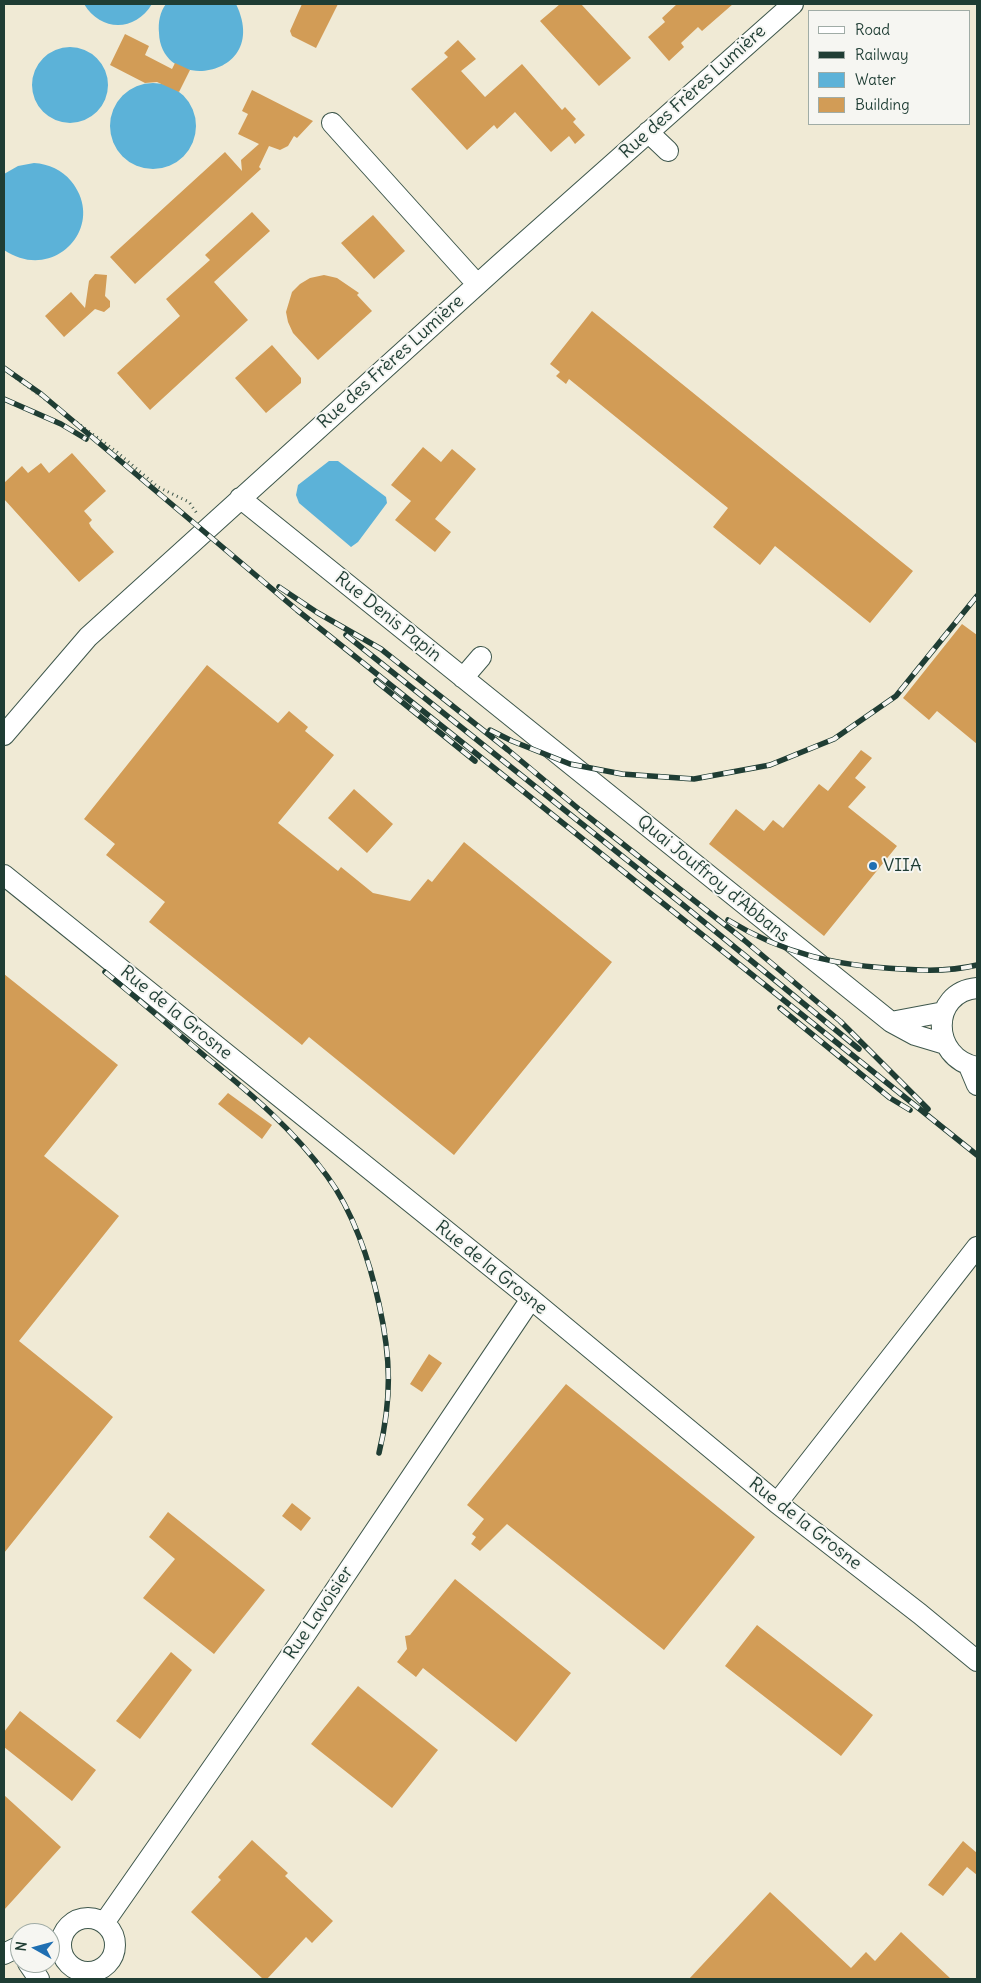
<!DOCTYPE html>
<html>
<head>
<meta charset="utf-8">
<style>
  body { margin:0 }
  #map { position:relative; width:981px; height:1983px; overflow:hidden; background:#f0ead5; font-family:Delius,sans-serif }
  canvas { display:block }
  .frame { position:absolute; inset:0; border:5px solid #1f3d34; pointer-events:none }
  .legend { position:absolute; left:808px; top:10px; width:162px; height:115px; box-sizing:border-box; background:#f6f6f2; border:1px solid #a0aca6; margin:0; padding:6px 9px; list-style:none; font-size:15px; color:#1f3d34 }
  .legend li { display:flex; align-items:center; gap:10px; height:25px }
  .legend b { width:25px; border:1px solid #a0aca6 }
  .north { position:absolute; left:10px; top:1923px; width:50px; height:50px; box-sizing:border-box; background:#f6f6f2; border:1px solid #a0aca6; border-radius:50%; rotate:277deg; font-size:14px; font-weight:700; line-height:20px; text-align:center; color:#1f3d34 }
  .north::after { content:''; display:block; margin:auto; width:18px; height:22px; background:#1f6fb2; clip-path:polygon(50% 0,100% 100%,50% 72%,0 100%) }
</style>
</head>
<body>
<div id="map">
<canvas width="981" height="1983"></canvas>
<div class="frame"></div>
<ul class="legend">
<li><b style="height:6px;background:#fff"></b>Road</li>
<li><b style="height:6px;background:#1f3d34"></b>Railway</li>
<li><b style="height:14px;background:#5cb2d8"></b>Water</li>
<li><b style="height:14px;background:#d29c56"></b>Building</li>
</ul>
<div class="north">N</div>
</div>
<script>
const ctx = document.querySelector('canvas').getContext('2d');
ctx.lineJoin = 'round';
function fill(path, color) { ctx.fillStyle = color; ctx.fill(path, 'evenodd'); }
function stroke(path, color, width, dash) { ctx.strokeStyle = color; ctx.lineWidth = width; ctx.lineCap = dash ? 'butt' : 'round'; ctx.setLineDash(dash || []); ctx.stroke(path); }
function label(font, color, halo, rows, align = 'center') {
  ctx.font = font + ' Delius,sans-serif'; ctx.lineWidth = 4; ctx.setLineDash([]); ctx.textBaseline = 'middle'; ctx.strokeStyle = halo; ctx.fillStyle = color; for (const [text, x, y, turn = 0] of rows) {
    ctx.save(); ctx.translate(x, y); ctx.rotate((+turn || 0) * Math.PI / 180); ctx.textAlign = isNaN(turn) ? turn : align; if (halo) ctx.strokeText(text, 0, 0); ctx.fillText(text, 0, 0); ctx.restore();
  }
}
fill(new Path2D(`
  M84,4H152C135,32 101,32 84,4Z
  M166,4H236C272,78 161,95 159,33C158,22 160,12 166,4Z
  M32 85a38 38 0 1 1 76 0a38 38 0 1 1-76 0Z
  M110 126a43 43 0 1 1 86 0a43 43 0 1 1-86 0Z
  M34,163C49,164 62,170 71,181C108,226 54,284 4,250V174L18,166Z
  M329,461H338L386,497L387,503L358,542L351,547L299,503L296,495L298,485Z`), '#5cb2d8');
fill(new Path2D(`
  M302,4H338L316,48L292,36L290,31Z
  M560,4H581L631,58L599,86L540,21Z
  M677,4H733L702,31L698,27L681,43L684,47L669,61L648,37L665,22L662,18Z
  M125,34L149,46L145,55L172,69L175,63L190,70L179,92L157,82L145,83L110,65Z
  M458,40L476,59L461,71L485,97L522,64L562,110L565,107L576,119L573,122L585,135L575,144L569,136L551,152L515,112L497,129L494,125L467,150L411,89L448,57L444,53Z
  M252,90L313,121L297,138L294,136L288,146L280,150L269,146L259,167L261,169L135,284L110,257L225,152L242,171L241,160L259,144L238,134L248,114L242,111Z
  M252,212L270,231L214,282L248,320L150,410L117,373L180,316L166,299L210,260L205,255Z
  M373,215L405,251L374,279L341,243Z
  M95,274L107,275L105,296L110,301V307L104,312L95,309L64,337L45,316L71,292L85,308L89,281Z
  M324,275L337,278L359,293L357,295L372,311L318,360L293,333L288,322L286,312L292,292L300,284L310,278Z
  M592,311L913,571L870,623L775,546L760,565L713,527L728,508L569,379L566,384L556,376L560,372L550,364Z
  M272,345L301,378V383L266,413L235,378Z
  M423,447L441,462L452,449L476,469L435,519L451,532L435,552L395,520L411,501L391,485Z
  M72,453L106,491L84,511L92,520L89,523L91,527L114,552L79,582L4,499V483L22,466L28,473L41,463L49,473Z
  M962,624L977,635V744L937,711L929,720L903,698Z
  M207,665L278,723L289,711L308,727L305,731L334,755L278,823L338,871L341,867L373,893L410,901L428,879L432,882L464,842L612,962L454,1155L309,1037L302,1045L149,922L165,902L106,855L115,844L84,819Z
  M861,750L872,758L855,778L866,787L848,807L897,846L824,936L709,844L736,809L764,831L773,820L783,828L819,784L828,791Z
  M354,789L393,824L367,853L328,818Z
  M4,974L118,1065L44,1156L119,1216L19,1341L113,1417L4,1553Z
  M228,1093L272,1125L262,1139L218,1104Z
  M429,1354L442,1363L422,1392L410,1384Z
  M566,1384L755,1537L664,1650L507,1524L480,1551L471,1544L476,1537L472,1534L484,1519L467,1505Z
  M292,1503L311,1518L301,1531L282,1516Z
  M168,1512L265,1590L214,1654L143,1598L175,1559L149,1537Z
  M455,1579L571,1673L516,1742L423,1668L416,1677L397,1662L407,1649L405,1636L410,1635Z
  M757,1625L873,1715L841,1756L725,1666Z
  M171,1652L192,1670L140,1739L116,1721Z
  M358,1686L438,1750L392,1808L311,1744Z
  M20,1711L96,1770L72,1801L4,1747V1732Z
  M4,1795L61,1847L4,1910Z
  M252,1840L288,1873L285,1876L333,1921L312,1943L306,1937L267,1979H263L191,1912L221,1880L218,1877Z
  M963,1841L977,1853V1875L967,1867L943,1896L928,1885Z
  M770,1892L851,1968L866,1952L875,1961L901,1932L951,1979H689Z`), '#d29c56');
const minor = new Path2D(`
  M332,123L477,284
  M648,132L668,151
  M240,498L891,1022
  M463,678L481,657
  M4,735L88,637L499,265L793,4
  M4,875L531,1299L777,1503L920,1614L977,1661
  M977,988C930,992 930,1058 977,1067
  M944,1012L891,1022L915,1035L945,1044
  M969,1066L977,1085
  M777,1503L977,1247
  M61 1945a27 27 0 1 1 54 0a27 27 0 1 1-54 0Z
  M104,1923L305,1635L531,1299
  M4,1954L20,1946
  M28,1963L39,1979`);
stroke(minor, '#3e574c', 22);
stroke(new Path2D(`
  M4,369L117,452L158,487L189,502L198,515`), '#3e574c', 3, [1, 4]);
stroke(minor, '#fff', 20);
const rail = new Path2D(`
  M4,368L41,394L297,610L977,1155
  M4,399L61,424L86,439
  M279,587L318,613L381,649L508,750L580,810L744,940L840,1021L928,1109
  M346,635L682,904L859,1049
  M376,681L475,761
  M490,730L512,741L570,764L622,774L694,779L770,765L834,739L896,696L977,596
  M728,920C784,954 837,966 902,969C927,971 953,971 977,965
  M105,972C139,1000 172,1028 206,1057C250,1093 293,1129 327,1176C353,1211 370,1262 379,1304C391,1358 392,1399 379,1453
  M780,1008L890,1098L910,1110`);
stroke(rail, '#1f3d34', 5.5);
stroke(rail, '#f6f6f2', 4, [11]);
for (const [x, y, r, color] of [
  [873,866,5,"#1f6fb2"]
]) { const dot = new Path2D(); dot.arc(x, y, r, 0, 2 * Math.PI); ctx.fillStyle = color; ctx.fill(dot); stroke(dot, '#f6f6f2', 2); }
label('18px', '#1f3d34', '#f6f6f2', [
  ["Rue des Frères Lumière",693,92,-42],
  ["Rue des Frères Lumière",391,362,-42],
  ["Rue Denis Papin",388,617,39],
  ["Quai Jouffroy d'Abbans",713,879,39],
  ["Rue de la Grosne",176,1013,39],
  ["Rue de la Grosne",491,1268,39],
  ["Rue de la Grosne",805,1524,38],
  ["Rue Lavoisier",319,1613,-56]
]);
label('18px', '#1f3d34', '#f6f6f2', [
  ["VIIA",883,866]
], 'left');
</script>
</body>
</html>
